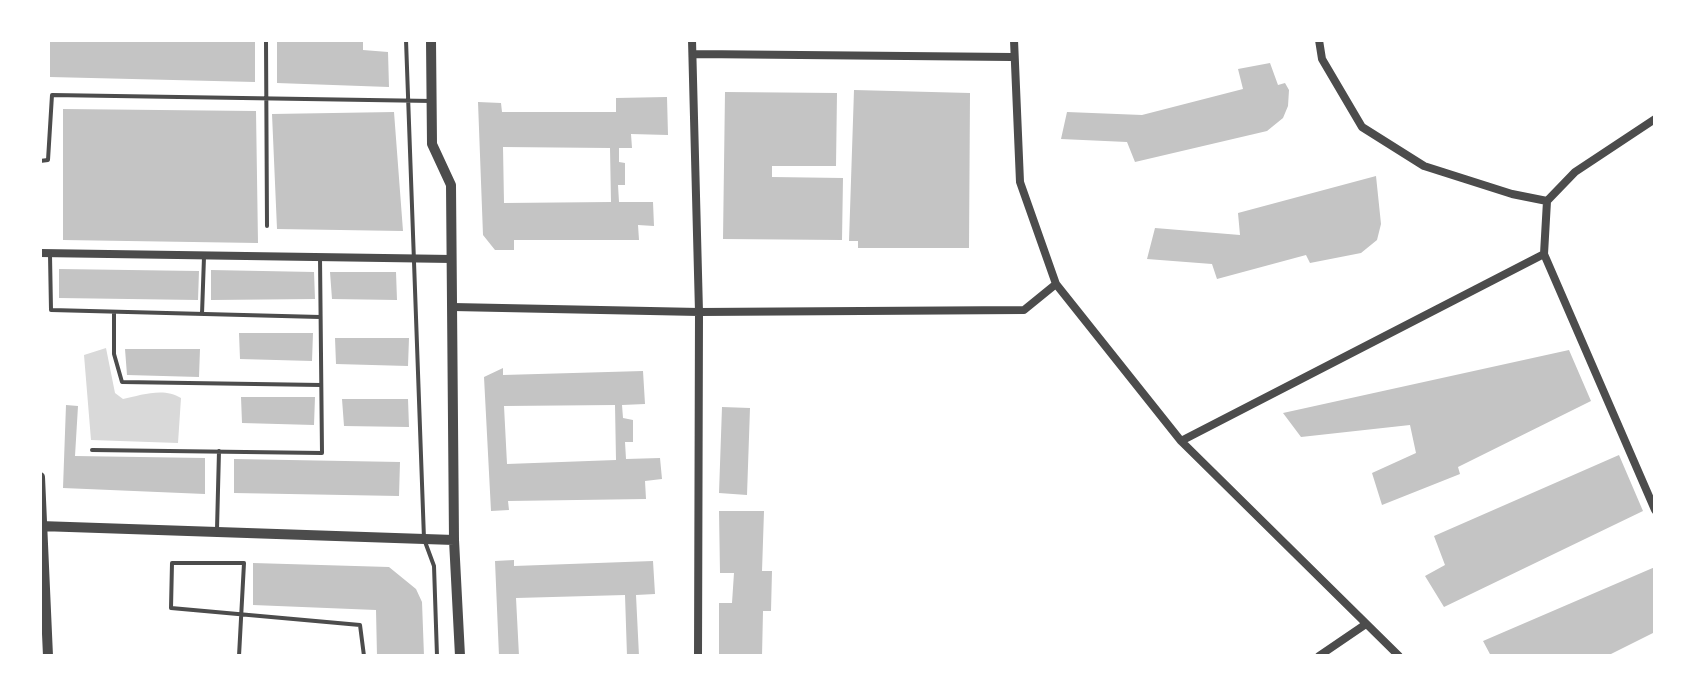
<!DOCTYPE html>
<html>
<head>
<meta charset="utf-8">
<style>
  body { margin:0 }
  #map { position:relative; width:1695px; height:696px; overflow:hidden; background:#fff; font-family:Commissioner,sans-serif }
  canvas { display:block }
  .frame { position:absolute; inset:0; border:42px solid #fff; pointer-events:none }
</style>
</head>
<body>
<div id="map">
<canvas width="1695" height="696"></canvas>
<div class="frame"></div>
</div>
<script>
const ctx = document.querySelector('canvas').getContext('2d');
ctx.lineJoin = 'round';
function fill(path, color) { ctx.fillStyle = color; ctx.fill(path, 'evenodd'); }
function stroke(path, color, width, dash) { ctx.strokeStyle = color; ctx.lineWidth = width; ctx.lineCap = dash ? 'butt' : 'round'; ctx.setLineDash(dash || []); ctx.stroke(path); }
fill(new Path2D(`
  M106,348L115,393L123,399C141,395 164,387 181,398L178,443L91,440L84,355Z`), '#d9d9d9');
fill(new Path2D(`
  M50,40H255V82L50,77Z
  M277,40H363V50L388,52L389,87L277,83Z
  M1270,63L1278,85L1285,83L1289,90L1288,106L1283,118L1267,131L1135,162L1127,142L1061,139L1067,112L1142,115L1243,89L1238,69Z
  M854,90L970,93L969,248H858V241H849Z
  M725,92L837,93L836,166H772V177L843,178L842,240L723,239Z
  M667,97L668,135L631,134L632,148H619V162L625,163V185H618L619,202H653L654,226L638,225L639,240H514V250H495L483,235L478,102L501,103L502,112H616V98ZM503,147L610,148L611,202L504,203Z
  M63,109L256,111L258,243L63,240Z
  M394,112L403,231L277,229L272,114Z
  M1376,176L1381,224L1377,240L1361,253L1310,263L1306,255L1217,279L1212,264L1147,259L1155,228L1240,235L1238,213Z
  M59,269L199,271L198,300L59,298Z
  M211,270L314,272L315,299L211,300Z
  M330,272H396L397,300L332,299Z
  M239,333H313L312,361L240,359Z
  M335,338H409L408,366L336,364Z
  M125,349H200L199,377L127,375Z
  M1569,350L1591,401L1458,467L1460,474L1382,505L1372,473L1416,453L1410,425L1301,437L1283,413Z
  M503,368V375L643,371L645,404L622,405L623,418L633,420V442H625L626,459L660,458L662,479L645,481L646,499L508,501L509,510L491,511L484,377ZM615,405L616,460L507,464L504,406Z
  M241,397H315L314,425L242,423Z
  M342,399H408L409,427L344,426Z
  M66,405L78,406L75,456L205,458V494L63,488Z
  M722,407L750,408L747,495L719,493Z
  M1619,455L1643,511L1444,607L1425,576L1445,565L1434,536Z
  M234,459L400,462L399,496L234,493Z
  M719,511H764L762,571H772L771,611H763L762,656H719V603H732L734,573H720Z
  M514,560V566L653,561L655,594L636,595L639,656H627L625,595L516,598L519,656H499L495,561Z
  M253,563L389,567L416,589L422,602L424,656H377L376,610L253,605Z
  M1655,567V632L1607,656H1491L1483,641Z`), '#c4c4c4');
stroke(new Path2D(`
  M266,40L267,226
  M406,40L424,539L434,566L437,656
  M40,161L48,160L52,95L432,101
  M50,255L51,310L320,317
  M114,312V354L122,382L321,385
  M202,314L204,257
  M92,450L322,453L320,257
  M217,529L219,451
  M239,656L244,563H172L171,608L360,625L364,656`), '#4c4c4c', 4);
stroke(new Path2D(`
  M692,40L699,312L698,656
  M1014,40L1020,182L1056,284L1181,441L1399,656
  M1319,40L1322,59L1362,127L1424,166L1512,194L1547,201L1575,172L1655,119
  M695,54L1012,57
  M1547,201L1544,254L1655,510
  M40,253L452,259
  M453,307L699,312L1024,310L1056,284
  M1181,441L1544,254
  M1319,656L1366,624`), '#4c4c4c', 8);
stroke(new Path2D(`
  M431,40L432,144L451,185L454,540L460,656
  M40,477L48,656
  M40,526L454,540`), '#4c4c4c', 10);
</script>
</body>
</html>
